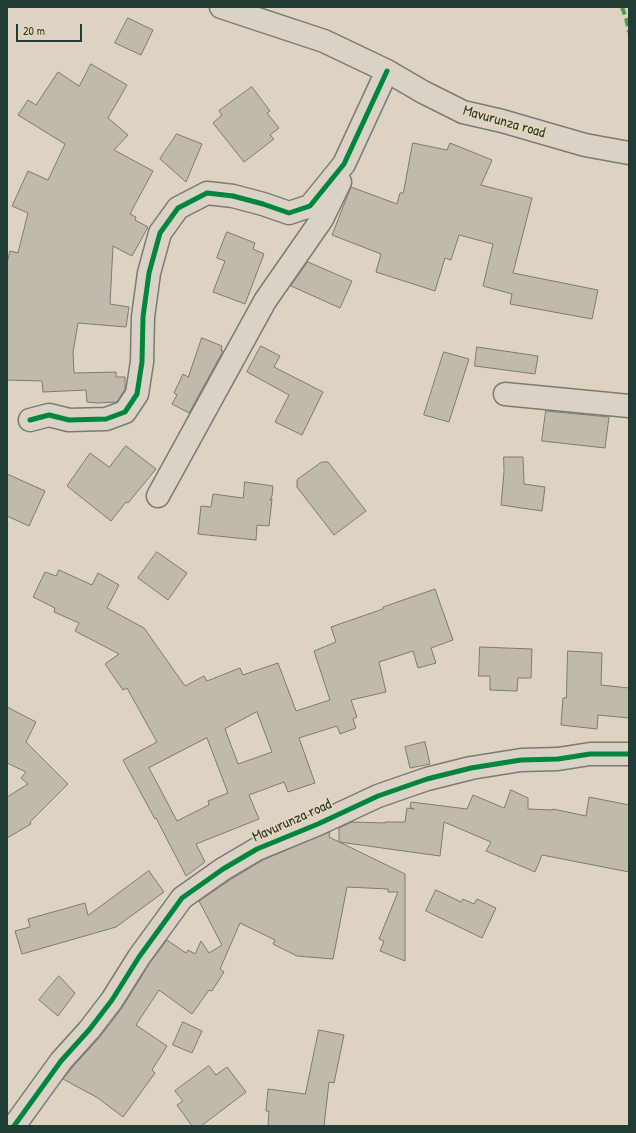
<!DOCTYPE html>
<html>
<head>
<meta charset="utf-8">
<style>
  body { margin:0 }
  #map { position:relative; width:636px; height:1133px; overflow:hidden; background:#ded3c2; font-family:"Patrick Hand",sans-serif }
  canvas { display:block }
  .frame { position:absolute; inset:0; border:8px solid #1f3d34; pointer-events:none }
  .scale { position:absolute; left:16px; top:24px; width:66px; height:18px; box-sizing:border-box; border:2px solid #1f3d34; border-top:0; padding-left:5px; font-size:12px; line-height:14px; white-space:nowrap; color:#1f3d34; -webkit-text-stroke:3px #ebd6b5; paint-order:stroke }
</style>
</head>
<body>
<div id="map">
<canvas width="636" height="1133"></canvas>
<div class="frame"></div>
<div class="scale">20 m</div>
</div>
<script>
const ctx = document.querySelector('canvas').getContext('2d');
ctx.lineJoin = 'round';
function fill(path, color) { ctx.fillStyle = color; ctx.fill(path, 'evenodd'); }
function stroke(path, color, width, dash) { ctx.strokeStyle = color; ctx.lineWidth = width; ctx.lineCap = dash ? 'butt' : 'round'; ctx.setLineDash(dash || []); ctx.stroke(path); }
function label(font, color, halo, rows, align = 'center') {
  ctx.font = font + ' "Patrick Hand",sans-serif'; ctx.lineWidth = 3; ctx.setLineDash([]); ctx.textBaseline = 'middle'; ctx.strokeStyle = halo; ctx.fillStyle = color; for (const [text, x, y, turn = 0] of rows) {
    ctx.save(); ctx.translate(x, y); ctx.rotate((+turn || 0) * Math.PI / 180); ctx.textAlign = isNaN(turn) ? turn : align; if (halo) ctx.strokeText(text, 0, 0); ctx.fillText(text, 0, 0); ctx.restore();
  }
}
const building = new Path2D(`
  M128,18L153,30L141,55L115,43Z
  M91,64L127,85L108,118L128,135L114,150L153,171L130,214L136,217L135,220L148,227L132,256L113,246L110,304L129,307L126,327L78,323L73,352L74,373L116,372V377H125V389L117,402L97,403L87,402L86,390L43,392L42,381L7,380V263L10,251L18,253L28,213L12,206L28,171L48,180L65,144L18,115L28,100L36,105L58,72L79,86Z
  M252,87L270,111L267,113L279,128L270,135L274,139L244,162L213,123L222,115L219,111Z
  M177,134L202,144L186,182L160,159Z
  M413,143L447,150L450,143L492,160L481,185L532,198L513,273L598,290L592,319L510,304L512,294L483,286L493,244L459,235L451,260L445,258L435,291L376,272L381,254L332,235L351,187L397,204L400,193H403Z
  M227,232L255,243L253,249L264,254L245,304L213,292L225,261L217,258Z
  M308,262L352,281L340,308L291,286Z
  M202,338L222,346L221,351H223L189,413L172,404L177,395L174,393L183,374L188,377Z
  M261,346L280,356L274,367L323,392L302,435L275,422L289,395L247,372Z
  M477,347L538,356L535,374L475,366Z
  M444,352L469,359L449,422L424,415Z
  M546,411L609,417L605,448L542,441Z
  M126,446L156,469L128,503L126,502L111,521L67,486L90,453L109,467Z
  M504,457H523L524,484L545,487L542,511L501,505L504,472Z
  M322,462H328L366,511L334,535L297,487V480Z
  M7,474L45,491L29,526L7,516Z
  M245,482L273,486L272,496L270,500L272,499L269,526L257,525L256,540L198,534L201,506L211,507L213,494L243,498Z
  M157,552L187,573L168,600L138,578Z
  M59,570L92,585L98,573L119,585L107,608L144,628L185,686L204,676L207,681L240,668L243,675L278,663L296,711L330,700L314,651L336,642L331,627L383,609V607L435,589L453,640L431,648L436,663L418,668L413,651L379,662L386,692L351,700L357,717L353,719L356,728L340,734L337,726L299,738L315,783L288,792L284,782L249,795L259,819L196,844L205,862L186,876L156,818L155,819L123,760L157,742L127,688L123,690L105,664L119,654L75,631L79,623L54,612L55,608L33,597L45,572L56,576ZM257,712L272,752L238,764L225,729ZM207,738L228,793L208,801L209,805L177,821L149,768Z
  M480,647L532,649L531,678H518L517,691L490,690V676H479Z
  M568,651L602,653L601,685L629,688V718L598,715L597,729L561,725L563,698H566Z
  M7,707L36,722L26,742L68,784L30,822L31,824L7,838V797L28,784L21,778L26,772L7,763Z
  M425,742L430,764L410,768L405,747Z
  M511,790L528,798V809L553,810V809L586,816L589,797L629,805V872L542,855L535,872L486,851L491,842L444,822L440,856L339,842V828L352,822L385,823V822H405L407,808L414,809L410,807L411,802L467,809L473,795L504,808Z
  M330,832L329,837L405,874V961L380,951L384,941L379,939L398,892H388V889L347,887L333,959L297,956L273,944L275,940L240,923L220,969L224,972L212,991L209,990L192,1014L159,990L136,1025L167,1046L152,1070L155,1073L123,1117L98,1098L63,1079L71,1069L99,1038L122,1008L149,964L167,940L186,953L188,950L195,954L201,941L209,953L222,945L199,901L230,880L263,860Z
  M149,871L164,892L116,927L22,954L15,931L30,927L28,919L85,903L88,915Z
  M436,890L461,902L463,899L474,904L477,899L496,908L482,938L426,911Z
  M59,976L75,993L58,1016L39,1000Z
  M183,1022L202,1031L192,1053L173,1045Z
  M319,1030L344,1035L334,1083L329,1082L324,1126H268L269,1111H266L268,1089L305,1094Z
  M209,1066L216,1075L227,1067L246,1092L201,1126H192L177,1105L183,1101L175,1091Z`);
fill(building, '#c0baad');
stroke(building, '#7a7b72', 1);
const minor = new Path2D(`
  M221,7L324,41L387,71L423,92L463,112L502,121L585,145L629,153
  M505,394L629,406
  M30,420L49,415L69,420L106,419L125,412L137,394L142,362L143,317L149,273L160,233L178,208L207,193L233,196L263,204L289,213L310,206L344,164L387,71
  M158,496L265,301L322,219L340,182
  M14,1126L61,1061L89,1030L112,1000L139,957L182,898L223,869L257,849L318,824L378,796L427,779L471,768L521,760L558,759L590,754H629`);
stroke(minor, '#7a7b72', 25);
stroke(minor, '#dad2c6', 22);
stroke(new Path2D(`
  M622,7L626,18L629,32`), '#4da043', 4, [8, 4]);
stroke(new Path2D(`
  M30,420L49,415L69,420L106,419L125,412L137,394L142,362L143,317L149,273L160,233L178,208L207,193L233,196L263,204L289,213L310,206L344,164L387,71
  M14,1126L61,1061L89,1030L112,1000L139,957L182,898L223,869L257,849L318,824L378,796L427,779L471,768L521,760L558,759L590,754H629`), '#00873e', 5);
label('15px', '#1f3d34', '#ebd6b5', [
  ["Mavurunza road",504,122,16],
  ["Mavurunza road",292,821,-24]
]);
</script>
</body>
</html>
